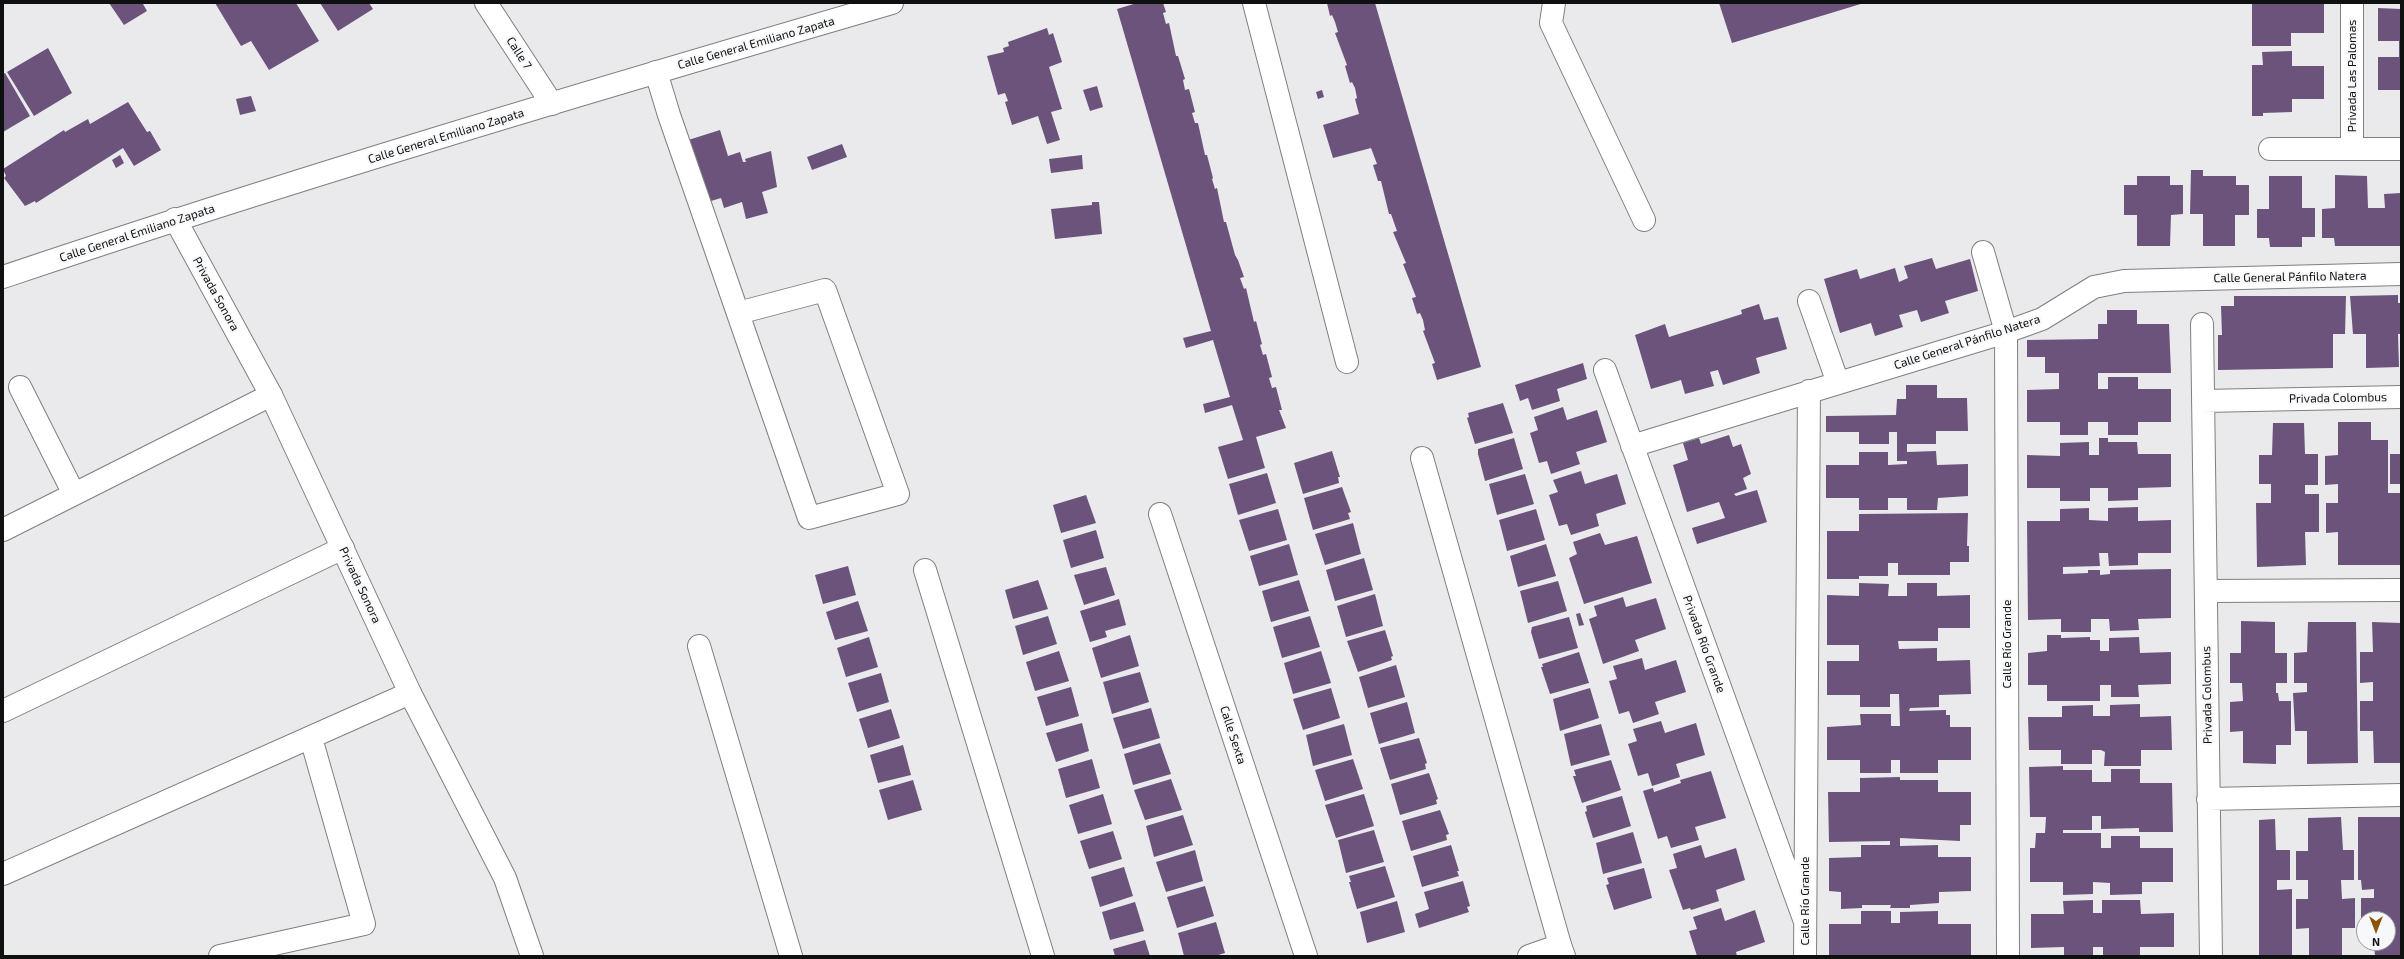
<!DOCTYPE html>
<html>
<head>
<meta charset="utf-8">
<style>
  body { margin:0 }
  #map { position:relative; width:2404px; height:959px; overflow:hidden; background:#eaeaed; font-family:"Exo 2",sans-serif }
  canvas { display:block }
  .frame { position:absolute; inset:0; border:4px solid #0f1010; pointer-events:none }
  .north { position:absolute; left:2356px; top:911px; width:40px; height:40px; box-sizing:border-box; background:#f7f8fa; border:1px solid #9a9b9c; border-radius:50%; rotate:180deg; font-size:11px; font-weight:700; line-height:16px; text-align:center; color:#0f1010 }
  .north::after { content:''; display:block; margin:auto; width:14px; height:18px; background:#8b5507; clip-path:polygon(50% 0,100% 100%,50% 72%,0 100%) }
</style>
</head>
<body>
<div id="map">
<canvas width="2404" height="959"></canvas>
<div class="frame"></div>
<div class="north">N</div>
</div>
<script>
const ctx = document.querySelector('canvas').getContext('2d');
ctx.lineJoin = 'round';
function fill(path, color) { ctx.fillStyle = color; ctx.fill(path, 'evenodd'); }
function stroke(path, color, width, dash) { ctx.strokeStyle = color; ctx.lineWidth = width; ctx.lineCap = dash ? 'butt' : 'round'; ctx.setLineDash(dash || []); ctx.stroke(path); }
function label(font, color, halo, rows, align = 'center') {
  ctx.font = font + ' "Exo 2",sans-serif'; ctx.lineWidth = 4; ctx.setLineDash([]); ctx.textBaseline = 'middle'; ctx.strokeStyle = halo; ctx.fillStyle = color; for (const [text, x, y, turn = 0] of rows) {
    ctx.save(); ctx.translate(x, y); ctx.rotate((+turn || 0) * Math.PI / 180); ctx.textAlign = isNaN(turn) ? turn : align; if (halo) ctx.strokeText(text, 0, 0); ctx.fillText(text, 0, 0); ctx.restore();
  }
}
fill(new Path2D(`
  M109,3H145L143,4L147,11L124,25Z
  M215,3H296L319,41L269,70L251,41L241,46Z
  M320,3H369L373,9L338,31Z
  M1137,3H1163L1166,12L1163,13L1166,24L1169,23L1176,56H1178L1185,79L1183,80L1185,90L1189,89L1195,112L1192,113L1195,123H1198L1205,155H1207L1213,178L1212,179L1215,189L1217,188L1224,222H1226L1235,255L1238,260L1244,277L1240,278L1244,289L1246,288L1254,322L1256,321L1262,344L1260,345L1263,355L1266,354L1272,377L1269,378L1272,388L1276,387L1282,410H1279L1286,428L1256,437L1265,468L1228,479L1218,447L1243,440L1232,405L1205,413L1203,404L1230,397L1213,340L1186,348L1183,338L1211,331L1117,9Z
  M1327,3H1375L1481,367L1437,380L1432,364L1435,363L1423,331L1425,330L1423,320L1420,313L1417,314L1412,298L1416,297L1403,264L1406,263L1393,232L1397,231L1391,214H1389L1381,181H1378L1373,165L1377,164L1371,148L1333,158L1323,125L1359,114L1355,99L1357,98L1355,88L1352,82L1350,83L1345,66L1347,65L1335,33L1338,32L1335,22L1332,15L1330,16Z
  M1719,3H1864L1732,43Z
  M2252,3H2324V33H2291V46H2252Z
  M2378,8L2401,9V90H2378V57H2399V41H2378Z
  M1047,28L1049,35L1053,33L1062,62L1049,67L1062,109L1051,112L1060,140L1047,144L1038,116L1012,125L1005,102L1008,101L1005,93L998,95L987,56L1004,52L1003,48L1009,46L1008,42Z
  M48,48L72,93L34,116L7,72Z
  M2292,51V66H2324V99H2292V112L2263,113V116H2252V65H2263L2262,52Z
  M5,73L30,116L3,132V74Z
  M1097,86L1103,107L1090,111L1083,90Z
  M1322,90L1324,97L1318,99L1316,92Z
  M251,96L256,111L240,115L236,99Z
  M128,102L147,132L150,131L161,150L134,166L123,148L36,203L35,201L25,206L4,178L6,176L3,169L64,130L65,132L88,119L90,124Z
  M720,130L728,156L740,152L743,162H746L745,159L771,151L777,187L762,192L768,213L746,219L742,202L724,208L721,198L701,204L682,142Z
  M842,144L847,157L812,170L807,157Z
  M120,155L124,163L116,168L112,160Z
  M1082,155L1083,169L1051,173L1049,159Z
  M2191,170H2203V176H2236V185H2249V215H2235V246H2203V214H2190Z
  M2335,175L2367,176L2368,208H2385L2384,194L2401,193V246H2335L2334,238H2322V209L2335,208Z
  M2137,176H2170V185H2183V214L2171,215L2170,246H2137V215H2124V185H2137Z
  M2269,176H2302V208H2315V237H2302V247H2270L2269,238H2257V209H2269Z
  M1092,202H1099L1102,234L1055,239L1051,209L1092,205Z
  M1932,258L1936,269L1970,259L1978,291L1945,301L1949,313L1921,322L1917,310L1899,315L1903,327L1875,336L1871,323L1840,333L1824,279L1857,269L1860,279L1895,268L1899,282L1908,278L1904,266Z
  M2398,295V303H2401V334H2398L2399,367L2366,368V334H2353L2350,296Z
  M2234,296H2346L2345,334H2333V368L2218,370V335H2222L2221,306H2234Z
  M1759,304L1764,320L1778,317L1787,349L1756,358L1760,373L1723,385L1718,370L1710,372L1714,386L1685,394L1681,380L1651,389L1635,335L1665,324L1669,337L1742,314L1741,310Z
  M2107,310H2137V324H2169L2171,373H2098V389H2108V377H2138V389H2171V422H2138V435H2108V422H2088V435H2060V422H2027V390L2059,389V373H2045V357H2027V340L2098,339V324H2107Z
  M1583,363L1587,379L1557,389L1560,401L1532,410L1528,398L1520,401L1515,385Z
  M1906,385H1937V398H1967L1968,431H1936V444H1907V452L1936,451L1937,465L1968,464V496L1938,498L1937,510H1907V498H1888V510H1859V498H1826V465H1859V452H1888V465L1907,464V461H1897V432H1889V444H1859V432H1826V416L1896,415L1897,399H1906Z
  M1503,403L1513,433L1475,444L1467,418L1469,417L1468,413Z
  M1563,407L1567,420L1597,410L1607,442L1576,452L1580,464L1551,474L1547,461L1539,463L1530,433L1538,430L1534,417Z
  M2338,422H2371V440H2388V493H2401V565H2338V532L2326,533V503H2338V484L2325,485V456L2338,455Z
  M2273,423H2304L2305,454H2318V485H2305V494H2319V532H2305L2306,565L2257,567L2256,503H2271V484H2259V455H2272Z
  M1729,435L1733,447L1741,444L1751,474L1743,478L1747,489L1734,494L1736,496L1757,490L1767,522L1697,544L1692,528L1725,518L1719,502L1687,512L1673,465L1688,460L1683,443L1699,438L1701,444Z
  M1514,438L1523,469L1485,481L1478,454V449Z
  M2099,438H2108V442H2137L2138,454H2171V487L2138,488V500L2108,501V488H2090V501H2060V488H2027V455L2060,456V443L2089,442V455H2099Z
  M1332,451L1340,477H1338L1339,483L1303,494L1294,463Z
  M2390,454H2401V484H2390Z
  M1581,471L1585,484L1617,474L1626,504L1596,514L1599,526L1571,535L1567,524L1559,526L1549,495L1558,492L1553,480Z
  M1267,473L1276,503L1238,515L1229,484Z
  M1525,474L1534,504L1497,515L1489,484Z
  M1342,487L1351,512L1348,513L1350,519L1313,530L1304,498Z
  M1086,495L1096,523L1061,533L1053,505Z
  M2138,507V521L2171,520V553H2138V565L2109,566L2108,553H2099L2100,566L2063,567V574L2088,573V570H2100V575L2110,574V570L2171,569V618L2138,619L2139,630L2110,631L2109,619H2091V632H2061V619L2028,620L2027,521H2060V509L2089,508V520L2108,521V508Z
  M1278,509L1287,540L1249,551L1239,520Z
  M1536,509L1545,540L1507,551L1499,520Z
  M1968,513L1967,546H1969V562H1950V575H1898V563H1888V576H1859V579H1827V531H1859V514Z
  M1353,523L1361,554L1325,565L1315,534Z
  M1096,530L1104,558L1071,568L1063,540Z
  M1600,533L1605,545L1637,536L1652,583L1584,604L1569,558L1577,554L1573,542Z
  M1289,544L1298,575L1259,586L1250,556Z
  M1546,544L1556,576L1518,587L1510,556Z
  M1364,558L1373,590L1335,601L1326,570Z
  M848,566L856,595L823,604L815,575Z
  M1106,567L1115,595L1084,605L1074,575Z
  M1038,580L1048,609L1013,619L1005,590Z
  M1299,580L1309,611L1271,622L1262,591Z
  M1558,581L1567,611L1528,623L1520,591Z
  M1859,583L1889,584L1888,596H1907V583H1937V596L1970,595V628H1938V641H1898L1899,649L1937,648V661L1970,660L1971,694L1939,695V707L1910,708L1909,711L1946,710V715H1950V727H1971V760H1938V773H1900V760H1891V773H1860V760H1827V727L1861,725L1860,714H1891V726H1900L1899,694H1890V707H1860V695H1827V661H1859V645H1827V595L1859,596Z
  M1375,594L1383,626L1346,637L1337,606Z
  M1623,597L1626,607L1656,598L1666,629L1635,640L1639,651L1603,664L1589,619L1597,616L1594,606Z
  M1119,599L1126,625L1105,631L1107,637L1090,642L1080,611Z
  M858,601L868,631L835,640L826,612Z
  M1580,613L1584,625L1579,626L1576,614Z
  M1048,616L1057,644L1023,655L1015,626Z
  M1310,616L1320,647L1282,658L1273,627Z
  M1569,617L1578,648L1539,659L1531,632L1532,627Z
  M2241,621L2275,622V653H2287V683H2276V693H2278L2279,701H2291V745H2276V764L2243,763V731L2230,732V702L2243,701L2242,683H2230V653H2241Z
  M2308,622H2356L2358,763L2307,764V731H2295L2293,693L2307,692V683H2294V653L2307,652Z
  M2372,622L2401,623V763H2374L2373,731H2360V701H2373V682L2360,683V652H2373Z
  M1385,630L1393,656L1391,657L1392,660L1358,672L1347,641Z
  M1130,635L1139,666L1101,678L1092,648Z
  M2047,635H2061V638L2090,637V640H2100V651H2109V638L2139,637L2140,653L2171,652V684L2138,685L2139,697H2111V685H2100V701H2047V685H2028V653L2047,651Z
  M869,637L878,667L846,677L837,648Z
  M1059,651L1069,681L1035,691L1026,662Z
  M1321,651L1331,683L1293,694L1284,663Z
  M1579,652L1589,683L1550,694L1541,667H1543L1542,664Z
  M1642,658L1645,670L1676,660L1686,692L1655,702L1659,714L1633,723L1629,711L1619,714L1609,681L1617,679L1613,666Z
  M1396,665L1405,697L1368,708L1359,677Z
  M1140,672L1149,702L1112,714L1103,682Z
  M881,673L889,702L857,712L848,683Z
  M1071,687L1079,716L1046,726L1037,697Z
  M1331,688L1340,718L1303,730L1293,699Z
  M1590,688L1599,718L1560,731L1553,699Z
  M1407,702L1415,733L1379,744L1370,713Z
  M2140,704V717L2171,716L2172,750H2141V766H2104L2105,752L2101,750H2092V764H2061V750H2029L2028,717H2062V706L2093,705V716H2110V705Z
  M1151,708L1160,738L1123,749L1113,718Z
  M891,709L900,738L868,748L859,719Z
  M1661,721L1665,733L1696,723L1705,755L1676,764L1680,777L1652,786L1648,773L1638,776L1628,744L1637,741L1633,729Z
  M1082,723L1089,751L1056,762L1046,733Z
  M1344,724L1352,755L1313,766L1306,735Z
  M1601,724L1610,755L1571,766L1564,734Z
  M1419,738L1427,763L1425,764L1426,769L1390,780L1380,748Z
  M1160,743L1171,774L1133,785L1124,754Z
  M903,745L911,775L878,783L870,755Z
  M1092,759L1100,788L1066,798L1058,769Z
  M1353,759L1363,789L1325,801L1315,770Z
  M1611,760L1621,790L1582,803L1573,776H1576L1574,770Z
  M2063,766V770H2092V782H2111V769H2140V783H2172L2173,832H2139V828L2101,829V816H2092V830H2063V833H2101V848H2111V836H2140V848H2173V882H2142V894L2110,895V883L2093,882V894L2063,895V882H2030V848H2035L2036,833H2045L2046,817H2030L2029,767Z
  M1711,771L1726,818L1695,827L1699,840L1671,848L1667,836L1658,839L1643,791L1653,788L1654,792L1681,783L1680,780Z
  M1429,773L1438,799L1436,800L1437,804L1400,815L1391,784Z
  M1900,777V780H1938V792H1971V825H1960V841L1900,838V846L1938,845V857H1971V891L1939,892V903L1910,905V908H1890L1891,905H1862V908L1841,909V892L1829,891V858L1861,857V845H1890V841L1829,842L1828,792H1860V778Z
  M1171,779L1182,810L1145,820L1134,790Z
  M913,780L922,810L888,820L879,790Z
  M1103,794L1112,824L1078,834L1069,805Z
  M1364,794L1374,826L1336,838L1325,805Z
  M1622,796L1631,826L1593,838L1585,812L1587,811L1586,806Z
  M1440,810L1449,834L1446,835L1447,840L1411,851L1402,821Z
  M1183,815L1193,845L1154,857L1146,826Z
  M2341,817L2343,850H2354V880H2341L2342,899L2355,898V928H2342V956H2309V928L2296,929V899H2308V880H2296V851H2308V818Z
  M2358,817H2401V956H2375L2374,943H2388V919H2364V928H2361V898H2374V889L2362,890L2361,880H2358Z
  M2275,819L2276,850H2290V880H2277V890L2292,889V956H2259V820Z
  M1374,830L1384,862L1346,873L1338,840Z
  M1113,831L1122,859L1089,869L1080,841Z
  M1633,832L1642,863L1603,874L1596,843Z
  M1451,845L1459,871H1457L1459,876L1422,887L1413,856Z
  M1701,845L1705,858L1736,848L1745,880L1716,890L1719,901L1691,910L1690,908L1683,910L1669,870L1677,868L1673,854Z
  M1195,850L1203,881L1166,892L1156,862Z
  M1385,866L1395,897L1357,909L1349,882H1351L1349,876Z
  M1124,867L1133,896L1100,907L1091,877Z
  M1644,868L1652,898L1614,910L1606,885L1609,884L1607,878Z
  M1463,881L1470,906L1467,907L1469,912L1419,928L1415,914L1429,909L1424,892Z
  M1205,886L1214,916L1177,928L1167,897Z
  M2093,900V913H2102V900H2140L2141,914L2174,913V947H2140V956H2103V947H2093V956H2064V947L2031,948V914H2064L2063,901Z
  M1397,901L1405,932L1367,943L1360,912Z
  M1135,902L1144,931L1110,940L1102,912Z
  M1721,908L1725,921L1755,910L1765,942L1736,952L1737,956H1697L1689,931L1697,929L1693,917Z
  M1861,911H1891V923H1900V912L1938,911V924H1971V956H1829V924H1861Z
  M1216,922L1225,953L1215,956H1184L1178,933Z
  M1145,940L1150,956H1115L1113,949Z`), '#6b537c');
const service = new Path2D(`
  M1554,3L1551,23L1644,220
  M656,72L669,115L809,518L898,494L825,290L738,313`);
const minor = new Path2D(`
  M486,3L552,104
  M1254,3L1347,362
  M2352,3V149
  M2270,149H2401
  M1983,252L2006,332L2008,956
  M1809,301L1838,383
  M2202,324L2211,956
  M1605,370L1804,919
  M20,387L74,494
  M2203,401L2401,397
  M1632,446L2006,332L2042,319L2094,287L2124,281L2401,274
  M1422,458L1560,945
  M1160,514L1306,956
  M3,530L271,395
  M925,570L1043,956
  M2206,591L2401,590
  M699,646L791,956
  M3,711L343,548
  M2208,799L2401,795
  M3,874L410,693
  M220,956L364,924L311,738
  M1805,956L1809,391`);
const tertiary = new Path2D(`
  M175,219L271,395L410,693L505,878L532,956
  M3,277C297,178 594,90 892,3
  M1529,956L1560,945L1564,956`);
stroke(service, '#7e7f80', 24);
stroke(minor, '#7e7f80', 24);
stroke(tertiary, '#7e7f80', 24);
stroke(service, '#fff', 22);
stroke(minor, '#fff', 22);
stroke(tertiary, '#fff', 22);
label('12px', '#0f1010', '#f7f8fa', [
  ["Calle General Emiliano Zapata",756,43,-16],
  ["Calle 7",519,53,57],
  ["Privada Las Palomas",2352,76,-90],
  ["Calle General Emiliano Zapata",446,136,-17],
  ["Calle General Emiliano Zapata",137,233,-18],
  ["Calle General Pánfilo Natera",2290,277,-1],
  ["Privada Sonora",216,294,61],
  ["Calle General Pánfilo Natera",1967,342,-18],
  ["Privada Colombus",2338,398,-1],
  ["Privada Sonora",360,585,65],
  ["Privada Río Grande",1704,644,70],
  ["Calle Río Grande",2007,644,-90],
  ["Privada Colombus",2207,695,-91],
  ["Calle Sexta",1233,735,72],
  ["Calle Río Grande",1805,901,-90]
]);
</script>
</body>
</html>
